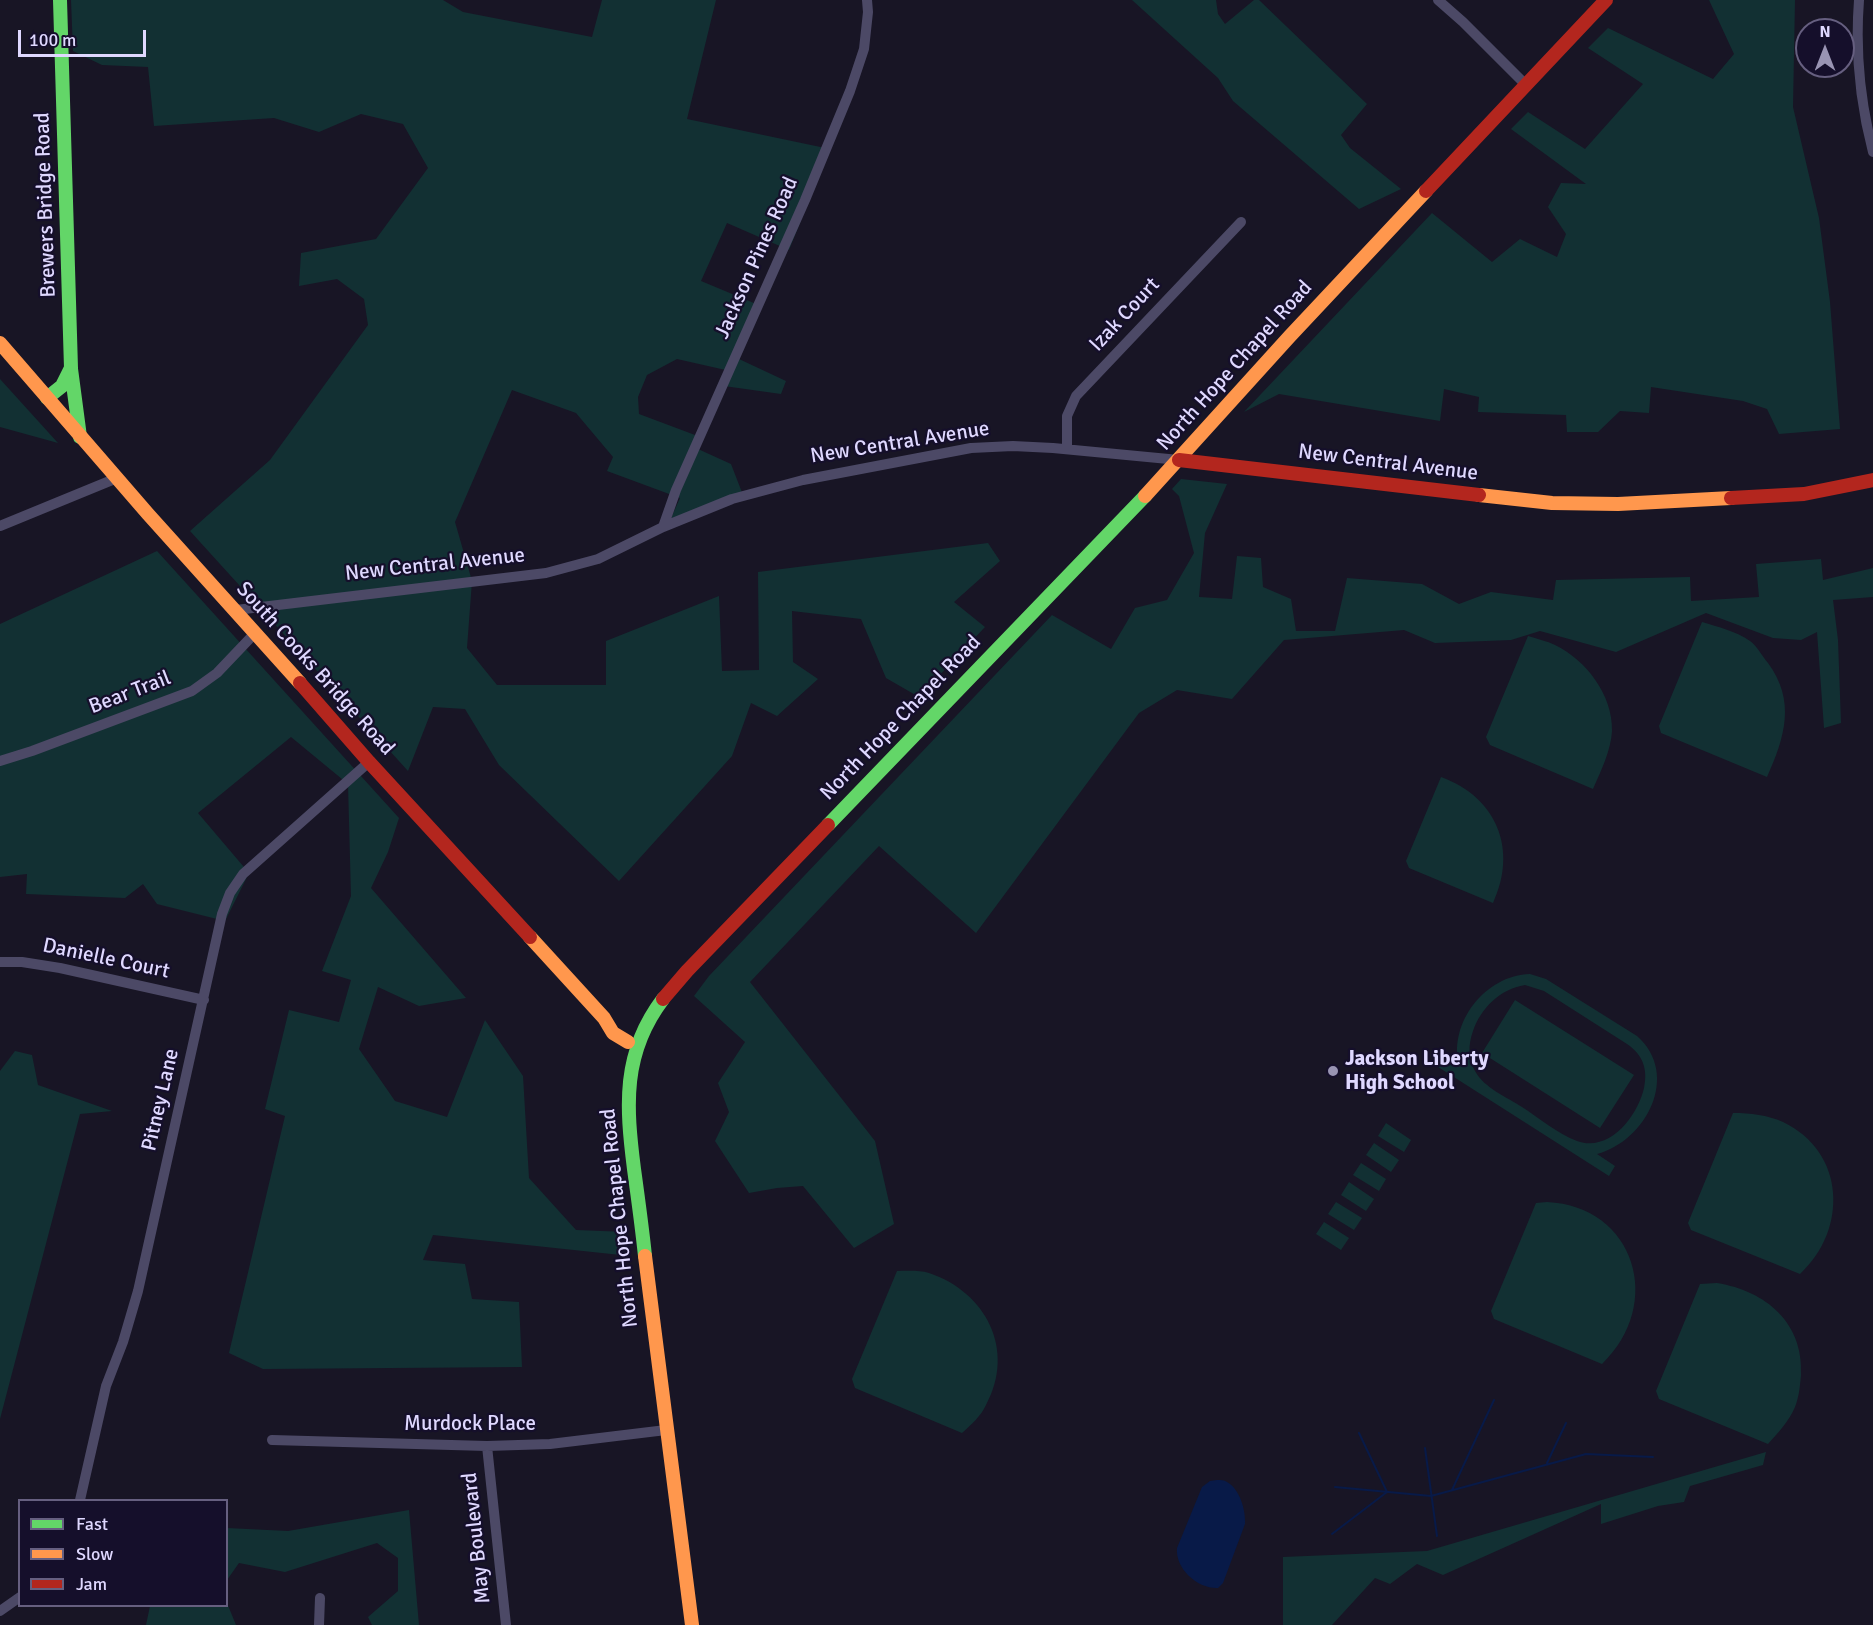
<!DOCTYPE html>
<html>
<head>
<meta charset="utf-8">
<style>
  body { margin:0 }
  #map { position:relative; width:1873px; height:1625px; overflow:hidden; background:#181525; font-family:Signika,sans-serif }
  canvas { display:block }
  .legend { position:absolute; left:18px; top:1499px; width:210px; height:108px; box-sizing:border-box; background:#150f2b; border:2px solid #665f80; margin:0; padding:8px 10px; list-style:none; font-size:18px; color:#dfd8ff }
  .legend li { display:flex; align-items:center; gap:12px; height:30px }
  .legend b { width:30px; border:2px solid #665f80 }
  .north { position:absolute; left:1795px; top:18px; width:60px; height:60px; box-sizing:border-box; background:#150f2b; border:2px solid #665f80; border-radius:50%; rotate:0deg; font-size:16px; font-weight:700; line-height:24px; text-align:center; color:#dfd8ff }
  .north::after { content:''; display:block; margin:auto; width:21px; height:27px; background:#9994b3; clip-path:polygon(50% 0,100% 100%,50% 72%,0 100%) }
  .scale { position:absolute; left:18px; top:30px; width:128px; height:27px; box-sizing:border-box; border:3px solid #dfd8ff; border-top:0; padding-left:8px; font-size:18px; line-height:21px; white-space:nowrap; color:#dfd8ff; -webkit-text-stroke:4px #150f2b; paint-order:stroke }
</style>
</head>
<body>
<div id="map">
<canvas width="1873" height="1625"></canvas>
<ul class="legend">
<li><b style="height:8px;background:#63d668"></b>Fast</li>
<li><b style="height:8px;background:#ff974d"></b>Slow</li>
<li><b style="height:8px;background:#b3261e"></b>Jam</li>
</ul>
<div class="north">N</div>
<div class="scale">100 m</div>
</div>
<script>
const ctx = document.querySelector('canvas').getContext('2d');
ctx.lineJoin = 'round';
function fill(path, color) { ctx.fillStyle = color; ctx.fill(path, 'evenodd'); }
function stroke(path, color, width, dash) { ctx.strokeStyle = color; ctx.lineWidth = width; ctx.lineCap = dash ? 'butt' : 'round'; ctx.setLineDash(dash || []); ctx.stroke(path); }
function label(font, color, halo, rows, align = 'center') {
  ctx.font = font + ' Signika,sans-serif'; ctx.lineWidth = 4.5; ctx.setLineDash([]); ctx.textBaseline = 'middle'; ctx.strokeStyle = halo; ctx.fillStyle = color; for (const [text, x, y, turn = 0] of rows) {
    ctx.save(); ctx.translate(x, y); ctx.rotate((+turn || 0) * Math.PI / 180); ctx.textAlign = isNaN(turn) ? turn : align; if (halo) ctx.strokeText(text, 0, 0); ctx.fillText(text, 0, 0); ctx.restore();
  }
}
fill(new Path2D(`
  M71,0H443L463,12L592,37L602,0H716L687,119L830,149L789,250L727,223L701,281L761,306L739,359L786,381L781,394L724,386L730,371L677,359L647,375L638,397L639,414L703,438L698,449L731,464L743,495L667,527L680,498L607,471L613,457L576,413L512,390L455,522L472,581L467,648L497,685H606V641L719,596L722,671L759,670L758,572L988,543L1000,561L954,602L985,627L919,697L886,678L861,619L792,611L793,662L818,679L777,716L751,703L732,756L619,881L499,765L465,709L433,707L408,771L190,531L270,460L368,325L364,299L337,279L299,286L301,253L376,239L428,168L403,124L361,114L319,132L274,118L154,126L148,67L102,65L73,51Z
  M1132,0H1216L1218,14L1225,24L1254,0H1259L1367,104L1341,135L1350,148L1401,189L1359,209L1233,101L1218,78Z
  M1709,0H1795L1793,107L1819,218L1830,302L1840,429L1779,434L1767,409L1743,401L1651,387L1649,413L1620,411L1598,432H1567L1566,415L1478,412L1479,397L1444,389L1440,421L1279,394L1244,412L1432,213L1492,262L1520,239L1557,257L1566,234L1548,207L1561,183L1586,184L1511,129L1528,112L1585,149L1643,84L1588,48L1608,28L1713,79L1734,54Z
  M0,379L58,443L0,427Z
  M1181,479L1227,484L1205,533L1199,597L1232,599L1237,556L1261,558L1263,587L1291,599L1296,631H1335L1347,578L1422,584L1459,604L1491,592L1553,600L1556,580L1690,577L1691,601L1759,597L1756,564L1821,559L1823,580L1873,568V597L1833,600L1838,640L1841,723L1824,728L1817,632L1801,640L1773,638L1706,613L1616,652L1540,631L1511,640L1435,643L1404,630L1284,640L1232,699L1177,690L1139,713L976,933L879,846L750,982L875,1141L894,1224L854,1248L803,1186L777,1188L749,1193L715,1141L729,1112L718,1083L745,1042L694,996L709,976L1052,615L1111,649L1135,608L1167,600L1194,553L1179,496L1172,489Z
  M157,551L399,818L388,852L371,888L466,998L419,1006L378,987L359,1049L395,1101L447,1117L485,1020L523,1076L529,1178L576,1230L627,1232L630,1256L433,1235L423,1260L465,1264L472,1299L519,1302L522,1367L263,1369L229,1353L285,1116L265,1109L289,1010L339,1022L351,980L322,971L351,896L348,784L291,737L198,813L249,873L225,921L157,904L143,884L125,898L26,894L27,874L0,877V624Z
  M1702,622C1718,627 1736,631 1750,641C1757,646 1762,656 1768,663C1796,701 1785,737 1767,777L1661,733L1659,726Z
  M1528,636C1537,639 1547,641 1555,645C1586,660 1613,695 1612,731C1611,750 1601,771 1593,789L1490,745L1486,737Z
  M1441,777C1497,797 1518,850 1493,903L1409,868L1406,861Z
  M1530,974L1546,979L1637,1036C1681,1075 1646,1141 1597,1154L1615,1166L1609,1176L1435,1065L1441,1055L1459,1067C1448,1022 1486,975 1530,974ZM1525,985L1544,991L1627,1044C1643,1055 1648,1069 1644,1088C1638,1115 1610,1153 1577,1141C1558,1134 1539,1118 1522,1107C1507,1097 1484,1088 1475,1071C1468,1059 1468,1045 1473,1031C1481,1008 1500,989 1525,985Z
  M1515,1000L1634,1075L1600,1128L1482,1053Z
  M15,1051L32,1055L38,1085L112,1111L80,1114L0,1419V1071Z
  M1733,1113C1751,1113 1767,1115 1783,1122C1846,1152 1848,1230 1800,1274L1691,1230L1688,1223Z
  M1386,1123L1411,1140L1404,1152L1378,1136Z
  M1374,1143L1399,1160L1391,1172L1366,1155Z
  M1361,1163L1386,1179L1379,1191L1353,1175Z
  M1349,1182L1374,1199L1366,1211L1341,1195Z
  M1336,1202L1362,1218L1354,1230L1328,1214Z
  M1547,1202C1635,1206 1665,1304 1602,1364L1494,1319L1491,1311L1536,1203Z
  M1324,1222L1349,1238L1341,1250L1316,1234Z
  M897,1271C907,1271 919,1270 929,1273C986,1292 1016,1350 986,1405C981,1416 971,1425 962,1433L855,1388L852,1379Z
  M1717,1283C1766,1291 1804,1323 1801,1375C1800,1386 1799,1397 1795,1407C1789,1421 1778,1433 1768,1444L1659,1399L1656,1391L1700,1284Z
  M1766,1452L1763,1465L1690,1486L1684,1502L1658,1506L1601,1524V1504L1443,1575L1417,1564L1390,1584L1375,1578L1332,1625H1283V1557L1427,1551Z
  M409,1510L419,1625H372L368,1617L398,1591V1558L377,1543L285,1572L239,1563L227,1580V1528L288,1531Z
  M227,1603L236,1625H146L150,1606H226Z`), '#123033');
fill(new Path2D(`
  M1217,1480C1221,1480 1224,1480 1227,1482C1240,1489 1246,1511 1245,1524L1223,1583L1218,1588C1198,1589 1175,1569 1177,1548L1202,1487L1210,1481Z`), '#081a48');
stroke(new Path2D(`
  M1425,1448L1437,1536
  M1547,1463L1566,1423
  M1335,1487L1431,1496L1586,1454L1653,1457
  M1452,1490L1494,1400
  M1332,1534L1387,1492L1359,1433`), '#081a48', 2);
stroke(new Path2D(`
  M1438,0L1463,22L1526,85
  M1859,0C1855,52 1860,102 1873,152
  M1067,449V416L1076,396L1241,222
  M0,526L117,478
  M663,527L676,490L805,200L850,91L864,49L868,12L867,0
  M236,610L546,573L598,559L663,527L732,499L803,480L971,448L1013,446L1053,448L1179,460
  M0,761L32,751L192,691L217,673L256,632
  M0,962H22L60,968L204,1000
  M272,1440L487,1446L550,1444L666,1430
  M487,1446L506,1625
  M80,1500L106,1386L123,1342L138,1291L222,914L230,893L243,874L369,762
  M0,1611L20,1597
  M319,1625L320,1598`), '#4c4966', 10);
stroke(new Path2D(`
  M71,369L80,437
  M47,398L62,386L71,368L60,0
  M828,825L1145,496
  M645,1256C642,1227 638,1198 634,1169C626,1106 622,1053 663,999`), '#63d668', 14);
stroke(new Path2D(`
  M0,343L148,514L300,683
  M1479,495L1552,503L1618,504L1731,498
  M1145,496L1290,336L1426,191
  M530,937L604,1018L613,1033L628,1042
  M645,1256L692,1625`), '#ff974d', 14);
stroke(new Path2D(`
  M1426,191L1606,0
  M1179,460L1479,495
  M1731,498L1804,494L1873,480
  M300,683L369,762L530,937
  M663,999L687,971L828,825`), '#b3261e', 14);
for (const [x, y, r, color] of [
  [1333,1071,6,"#9994b3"]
]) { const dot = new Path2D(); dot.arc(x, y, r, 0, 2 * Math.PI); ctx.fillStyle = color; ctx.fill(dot); stroke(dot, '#150f2b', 2); }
label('21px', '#dfd8ff', '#150f2b', [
  ["Brewers Bridge Road",46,205,-92],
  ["Jackson Pines Road",757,258,-66],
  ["Izak Court",1125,315,-47],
  ["North Hope Chapel Road",1235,366,-48],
  ["New Central Avenue",900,443,-9],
  ["New Central Avenue",1388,463,7],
  ["New Central Avenue",435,565,-6],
  ["South Cooks Bridge Road",315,669,48],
  ["Bear Trail",130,693,-21],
  ["North Hope Chapel Road",901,718,-46],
  ["Danielle Court",106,959,12],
  ["Pitney Lane",161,1100,-77],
  ["North Hope Chapel Road",620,1218,-96],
  ["Murdock Place",470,1424],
  ["May Boulevard",477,1538,-96]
]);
label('bold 21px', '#dfd8ff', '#150f2b', [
  ["Jackson Liberty",1345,1059],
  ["High School",1345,1083]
], 'left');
</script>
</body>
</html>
